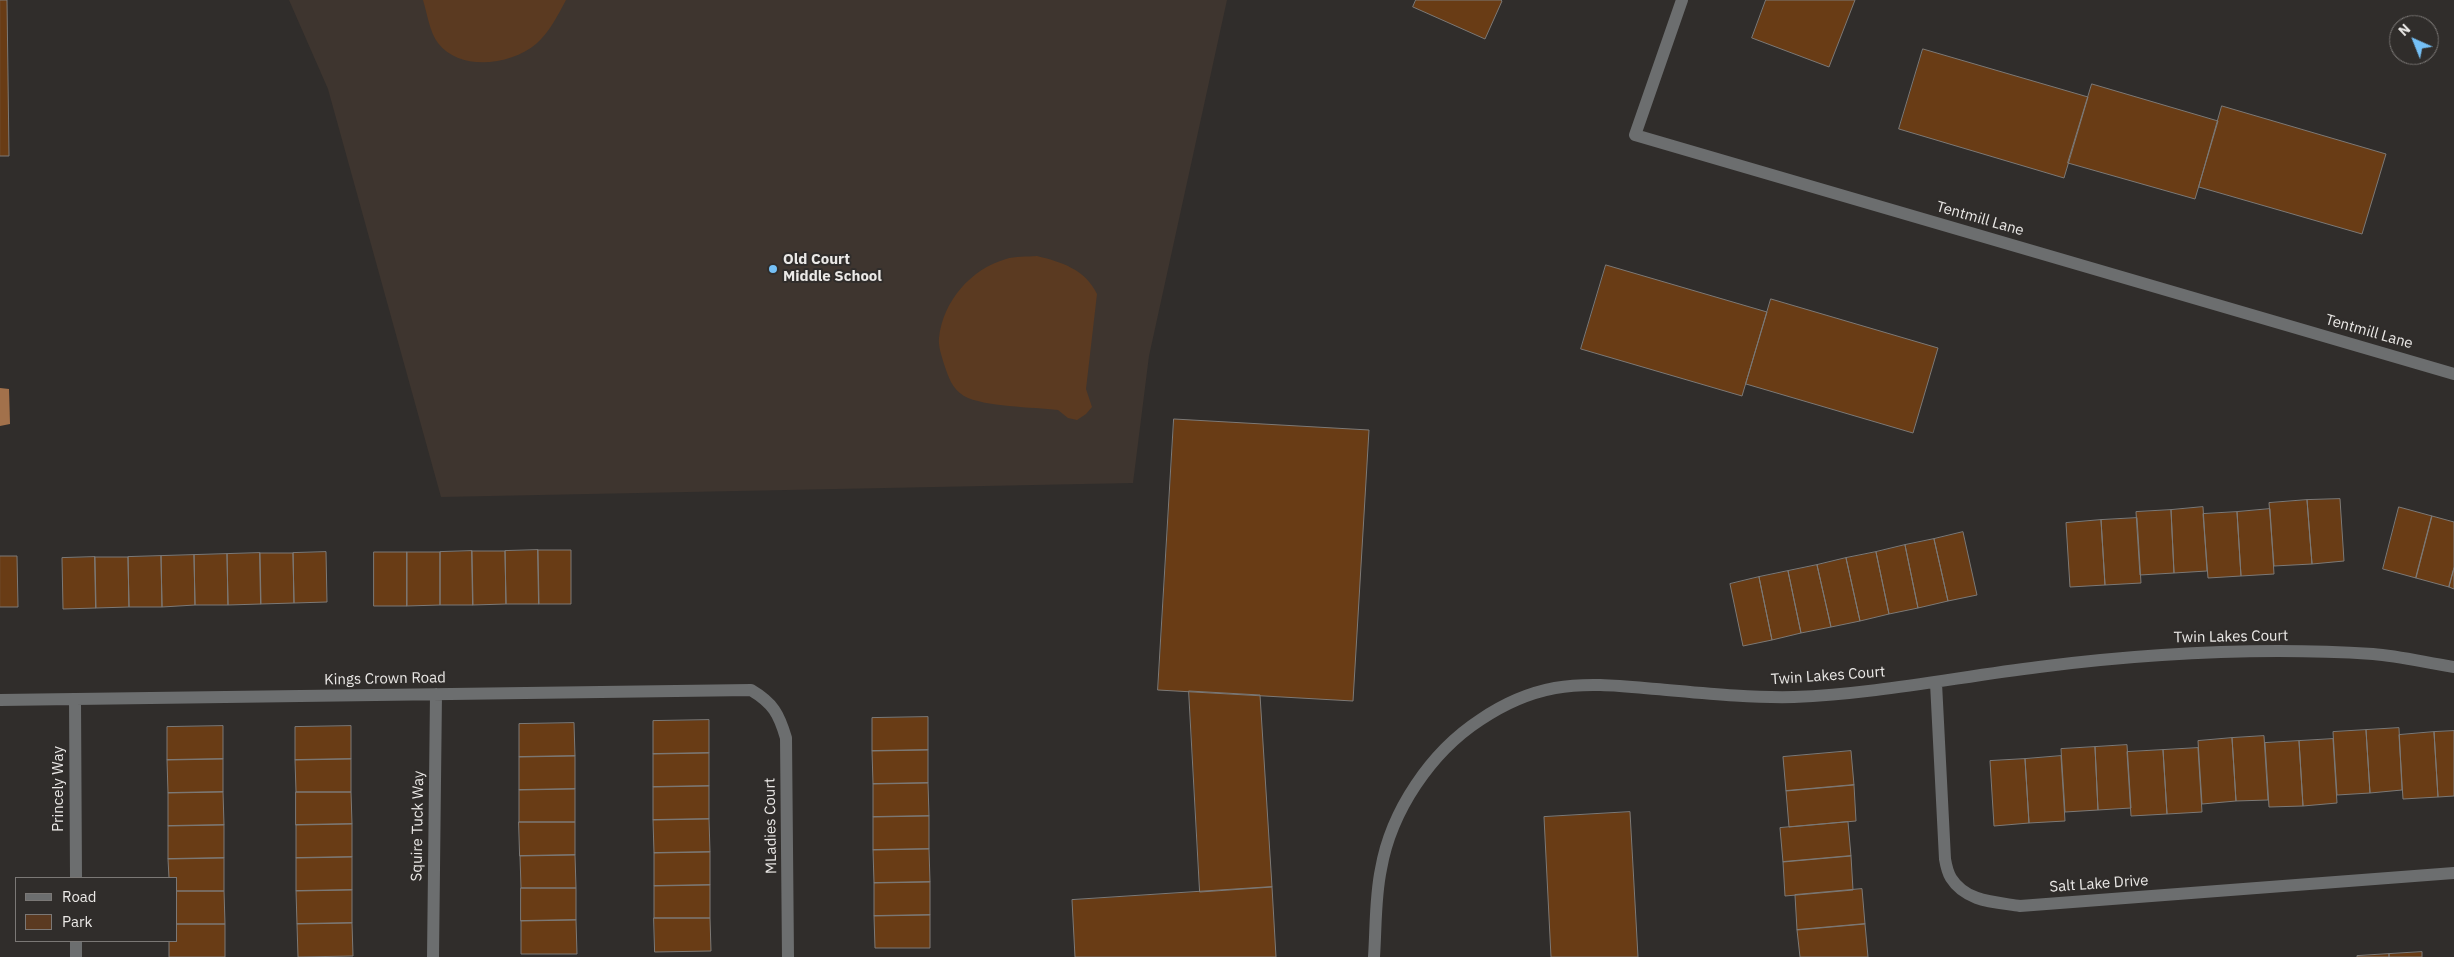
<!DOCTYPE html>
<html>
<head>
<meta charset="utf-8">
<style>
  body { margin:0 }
  #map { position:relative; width:2454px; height:957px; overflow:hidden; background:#302d2b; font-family:"IBM Plex Sans",sans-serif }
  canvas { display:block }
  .legend { position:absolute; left:15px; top:877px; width:162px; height:65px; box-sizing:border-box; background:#302d2b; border:1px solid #7b7876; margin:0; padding:6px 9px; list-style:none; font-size:15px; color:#ebe9e7 }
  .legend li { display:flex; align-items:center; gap:10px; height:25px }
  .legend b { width:25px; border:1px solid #7b7876 }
  .north { position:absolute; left:2389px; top:15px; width:50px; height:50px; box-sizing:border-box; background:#302d2b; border:1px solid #7b7876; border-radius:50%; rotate:316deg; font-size:14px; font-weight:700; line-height:20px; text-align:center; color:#ebe9e7 }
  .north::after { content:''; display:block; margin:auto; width:18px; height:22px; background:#75c0f6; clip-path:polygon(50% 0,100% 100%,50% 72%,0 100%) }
</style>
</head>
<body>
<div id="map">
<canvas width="2454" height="957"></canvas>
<ul class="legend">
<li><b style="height:6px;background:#6c6e6f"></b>Road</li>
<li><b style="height:14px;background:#5b3a21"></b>Park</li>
</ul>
<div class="north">N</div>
</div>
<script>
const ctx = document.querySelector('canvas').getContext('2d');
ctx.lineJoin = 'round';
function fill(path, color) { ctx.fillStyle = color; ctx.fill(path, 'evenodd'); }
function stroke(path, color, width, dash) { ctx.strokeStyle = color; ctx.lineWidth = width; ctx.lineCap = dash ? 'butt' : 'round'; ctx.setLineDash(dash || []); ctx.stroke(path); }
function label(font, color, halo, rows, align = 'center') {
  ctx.font = font + ' "IBM Plex Sans",sans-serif'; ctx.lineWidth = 4; ctx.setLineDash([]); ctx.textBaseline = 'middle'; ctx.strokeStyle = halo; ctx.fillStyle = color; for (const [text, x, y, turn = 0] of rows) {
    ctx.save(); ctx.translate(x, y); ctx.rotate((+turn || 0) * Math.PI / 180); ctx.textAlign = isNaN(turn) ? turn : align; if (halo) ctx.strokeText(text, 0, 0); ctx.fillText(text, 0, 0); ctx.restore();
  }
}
fill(new Path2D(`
  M289,0H1227L1149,356L1133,483L441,497L328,89Z`), '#3e352f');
fill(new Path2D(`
  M423,0H566C558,15 549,33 536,44C511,65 460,72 438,43C430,33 427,13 423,0Z
  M1037,256C1061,262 1085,269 1097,294L1086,389L1092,407L1086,414L1077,420L1068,418L1058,410C1033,407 984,407 964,396C952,389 948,376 944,364C942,357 938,346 939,338C943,301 971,269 1006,259C1015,256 1027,257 1037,256Z`), '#5b3a21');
fill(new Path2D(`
  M0,388L9,389L10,424L0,426Z`), '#a2714b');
const building = new Path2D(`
  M0,0H7L9,156H0Z
  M1416,0H1501L1502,1L1485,39L1413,7Z
  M1766,0H1855L1829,67L1752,38Z
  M1923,49L2088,97L2064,178L1899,129Z
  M2092,84L2218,121L2195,199L2068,163Z
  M2222,106L2386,154L2362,234L2199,187Z
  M1606,265L1767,312L1742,396L1581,349Z
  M1771,299L1938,348L1913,433L1746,384Z
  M1174,419L1369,430L1353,701L1158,690Z
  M2340,499L2344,561L2312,564L2307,500Z
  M2307,500L2312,564L2274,566L2269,503Z
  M2203,507L2207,571L2174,573L2171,510Z
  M2399,507L2432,516L2416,578L2383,569Z
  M2270,509L2274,574L2241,576L2237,512Z
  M2171,510L2174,573L2140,575L2136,512Z
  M2237,512L2241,576L2208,578L2203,514Z
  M2432,516L2454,522V568L2449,587L2416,578Z
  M2137,518L2141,583L2105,585L2101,520Z
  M2101,520L2105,585L2070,587L2066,523Z
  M1963,532L1977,595L1948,601L1934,539Z
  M1934,539L1948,601L1918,608L1905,545Z
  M1905,545L1918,608L1889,614L1876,552Z
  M538,550L539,604H506L505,551Z
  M538,550H571V604H539Z
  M472,551H505L506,604L473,605Z
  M472,551L473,605H440V552Z
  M326,552L327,602L294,603L293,553Z
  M374,552H407V606H374Z
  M407,552H440V605L407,606Z
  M1876,552L1889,614L1860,621L1846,558Z
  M260,553L261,604L228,605L227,554Z
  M260,553H293L294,603L261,604Z
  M227,554L228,605H195L194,555Z
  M194,555L195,605L162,607L161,556Z
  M0,556H17L18,607H0Z
  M161,556L162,607H129L128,557Z
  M95,557L96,608L63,609L62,558Z
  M95,557H128L129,607L96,608Z
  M1846,558L1860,621L1831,627L1817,565Z
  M1817,565L1831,627L1801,633L1788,571Z
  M2454,568V589L2449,587Z
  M1788,571L1801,633L1772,640L1759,577Z
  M1759,577L1772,640L1743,646L1730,584Z
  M1189,691L1260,695L1272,887L1200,892Z
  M928,717V750L872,751V718Z
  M709,720V753L653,754V721Z
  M574,723L575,756L519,757V724Z
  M223,726V759L167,760V727Z
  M351,726V759L295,760V727Z
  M2399,728L2402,790L2370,793L2366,730Z
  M2366,730L2370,793L2337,795L2333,732Z
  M2454,731V796L2438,797L2434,732Z
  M2434,732L2438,797L2403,799L2399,735Z
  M2264,736L2268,800L2236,801L2232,738Z
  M2232,738L2236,801L2202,804L2198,741Z
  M2333,739L2337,803L2303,806L2299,741Z
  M2299,741L2303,806L2269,807L2265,743Z
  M2127,745L2131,808L2098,810L2095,747Z
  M2095,747L2098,810L2065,812L2061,749Z
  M2198,748L2202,812L2167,814L2163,750Z
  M928,750V783L873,784L872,751Z
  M2163,750L2167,814L2131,816L2127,752Z
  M1851,751L1854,785L1786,791L1783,757Z
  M709,753V786L653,787V754Z
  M575,756V789L519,790V757Z
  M2061,756L2065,821L2029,823L2025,759Z
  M223,759V792L168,793L167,760Z
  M351,759V792H296L295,760Z
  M2025,759L2029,823L1994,826L1990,761Z
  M928,783L929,816L873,817V784Z
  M1854,785L1856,821L1789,827L1786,791Z
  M709,786V819L653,820V787Z
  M575,789V822H519V790Z
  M223,792L224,825L168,826V793Z
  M296,792H351L352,824L296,825Z
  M1630,812L1638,957H1551L1544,817Z
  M929,816V849L873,850V817Z
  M709,819L710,852L654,853L653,820Z
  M519,822H575V855L520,856Z
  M1848,822L1851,856L1783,862L1780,828Z
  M352,824V857L296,858V825Z
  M224,825V858L168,859V826Z
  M929,849L930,882L874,883L873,850Z
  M710,852V885L654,886V853Z
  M575,855L576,888H521L520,856Z
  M1851,856L1853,890L1785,896L1783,862Z
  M352,857V890L296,891V858Z
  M224,858V891H176V878H169L168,859Z
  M930,882V915L874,916V883Z
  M710,885V918H654V886Z
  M1272,887L1276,957H1075L1072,900Z
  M521,888H576V920L521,921Z
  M1862,889L1865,924L1797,930L1795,895Z
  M352,890V923L297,924L296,891Z
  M176,891H224L225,924H176Z
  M930,915V948H875L874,916Z
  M654,918H710L711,951L655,952Z
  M576,920L577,954H521V921Z
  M352,923L353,956L298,957L297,924Z
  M176,924H225V957H169V941H176Z
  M1865,924L1868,957H1800L1797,930Z
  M2422,952V957H2389V954Z
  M2389,954V957H2357V956Z`);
fill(building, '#693c15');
stroke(building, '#7c7976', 1);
stroke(new Path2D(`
  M1682,0L1635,135L2454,374
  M1936,683L1945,859C1946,865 1948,873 1951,878C1966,902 1995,902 2020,906L2454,873
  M0,700L751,690C773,703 779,714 786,738L788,957
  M75,700L76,878
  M76,941V957
  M433,957L436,694
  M1374,957C1376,928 1375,897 1381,869C1391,811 1431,752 1480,720C1502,705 1528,693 1555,688C1588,682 1622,686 1656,689C1702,693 1748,698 1794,697C1876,694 1957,677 2039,667C2150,653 2261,647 2373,654C2400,656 2427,663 2454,667`), '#6c6e6f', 12);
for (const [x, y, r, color] of [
  [773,269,5,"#75c0f6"]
]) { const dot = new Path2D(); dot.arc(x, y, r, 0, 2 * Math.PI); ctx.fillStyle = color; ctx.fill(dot); stroke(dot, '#302d2b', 2); }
label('15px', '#ebe9e7', '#302d2b', [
  ["Tentmill Lane",1980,219,16],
  ["Tentmill Lane",2369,332,16],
  ["Twin Lakes Court",2231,637,-1],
  ["Twin Lakes Court",1828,676,-4],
  ["Kings Crown Road",385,679,-1],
  ["Princely Way",59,789,-90],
  ["Squire Tuck Way",418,826,-89],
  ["MLadies Court",771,826,-91],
  ["Salt Lake Drive",2099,884,-4]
]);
label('bold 15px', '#ebe9e7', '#302d2b', [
  ["Old Court",783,260],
  ["Middle School",783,277]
], 'left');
</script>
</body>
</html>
